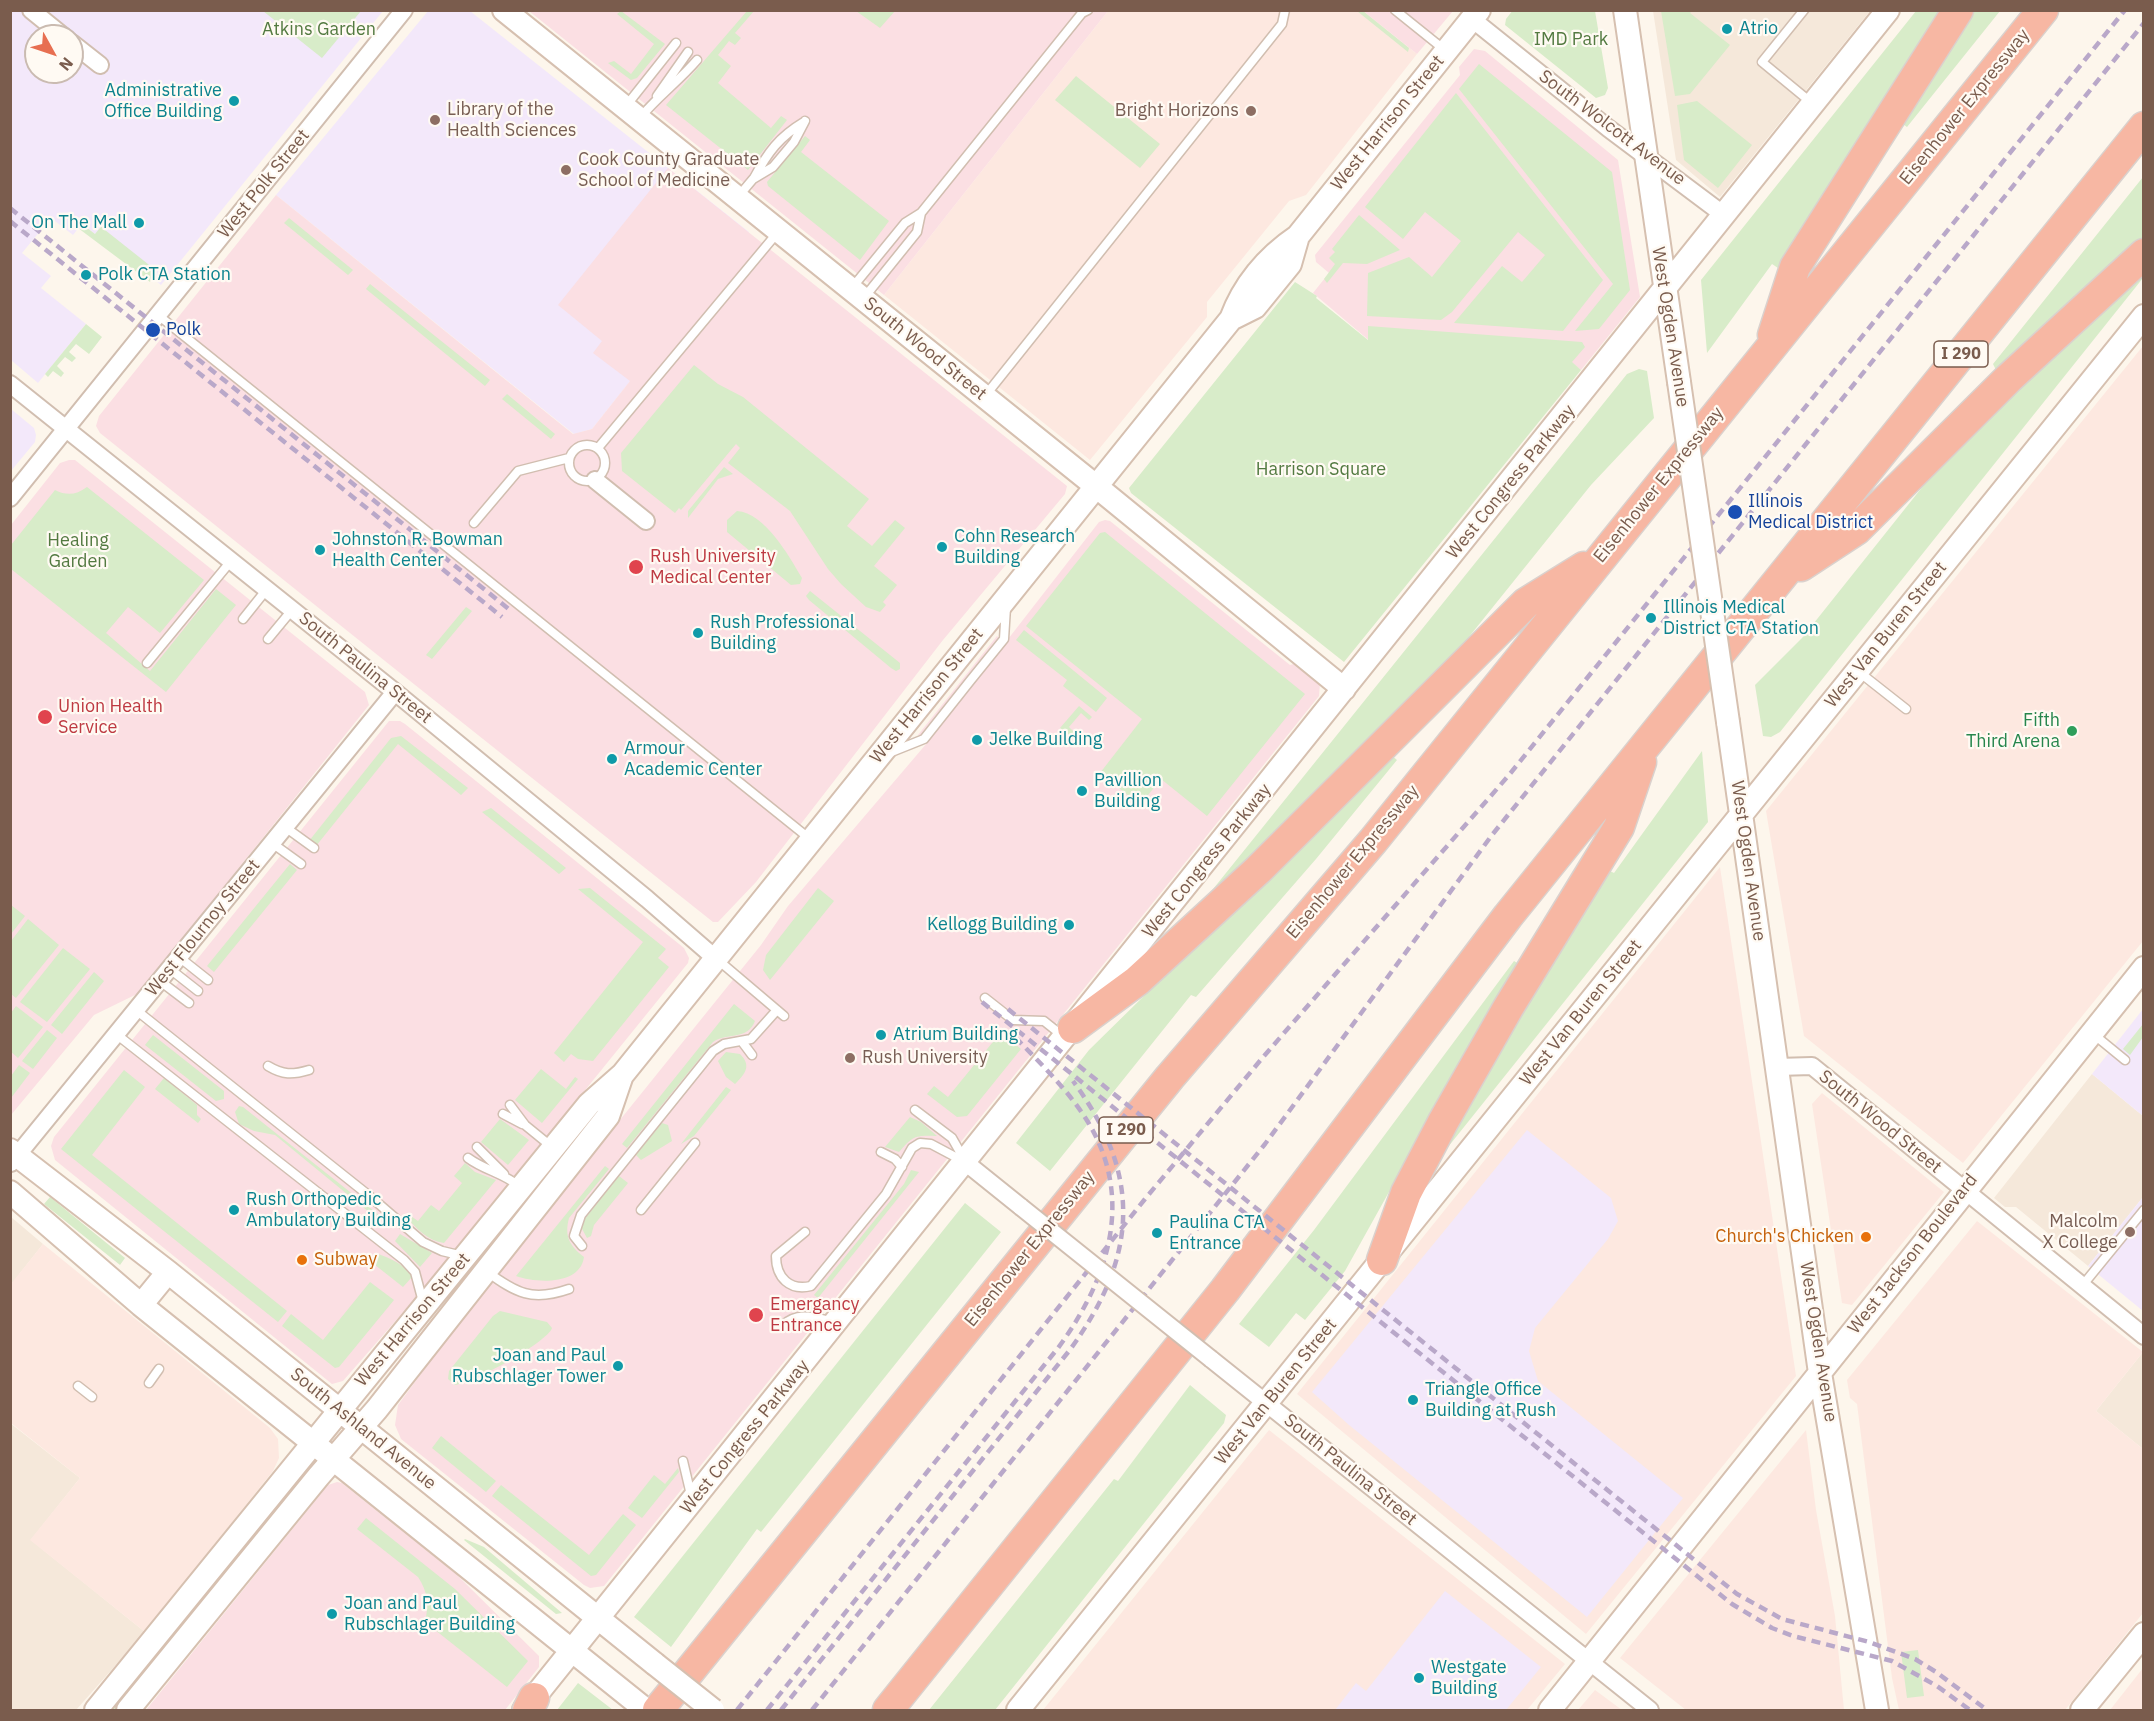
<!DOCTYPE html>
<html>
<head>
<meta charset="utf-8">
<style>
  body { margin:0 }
  #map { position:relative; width:2154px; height:1721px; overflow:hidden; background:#fdf6ec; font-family:"IBM Plex Sans",sans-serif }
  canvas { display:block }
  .frame { position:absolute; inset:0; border:12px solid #7a5c4d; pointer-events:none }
  .north { position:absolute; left:24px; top:24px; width:60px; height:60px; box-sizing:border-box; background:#fffaf3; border:2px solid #cabbb1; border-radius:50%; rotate:130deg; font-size:16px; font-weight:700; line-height:24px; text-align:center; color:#7a5c4d }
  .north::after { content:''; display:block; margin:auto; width:21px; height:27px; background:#e76f51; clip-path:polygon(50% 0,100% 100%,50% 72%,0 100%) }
</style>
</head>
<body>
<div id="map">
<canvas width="2154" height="1721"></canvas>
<div class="frame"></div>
<div class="north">N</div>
</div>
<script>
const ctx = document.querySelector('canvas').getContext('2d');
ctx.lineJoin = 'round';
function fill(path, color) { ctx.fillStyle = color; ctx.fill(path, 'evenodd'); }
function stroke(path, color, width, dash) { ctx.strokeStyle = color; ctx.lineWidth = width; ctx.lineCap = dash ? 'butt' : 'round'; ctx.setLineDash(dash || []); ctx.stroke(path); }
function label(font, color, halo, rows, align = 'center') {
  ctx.font = font + ' "IBM Plex Sans",sans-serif'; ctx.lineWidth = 4.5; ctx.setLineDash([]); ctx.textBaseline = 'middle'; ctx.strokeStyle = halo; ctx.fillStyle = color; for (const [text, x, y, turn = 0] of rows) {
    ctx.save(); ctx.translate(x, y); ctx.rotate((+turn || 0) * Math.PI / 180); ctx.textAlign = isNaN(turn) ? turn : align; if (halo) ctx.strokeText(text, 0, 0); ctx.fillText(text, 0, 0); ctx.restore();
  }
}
fill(new Path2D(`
  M1653,11H1870L1720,197L1676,160Z
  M2092,1074L2143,1116V1197L2088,1266L2016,1207H2005L1994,1198Z
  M11,1217L43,1244L11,1285Z
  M2143,1352L2144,1353L2143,1449L2096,1411Z
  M10,1423L80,1478L31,1540L145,1632L76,1710H11Z`), '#f5e8da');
fill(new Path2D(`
  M1108,11H1363L1417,54L1306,195L1289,201L1207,302V317L1090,460L884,295Z
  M2143,346V941L1963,1163L1804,1036L1766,811Z
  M1720,867L1796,1376L1586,1634L1297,1394Z
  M1822,1093L1944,1192L1852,1305L1842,1303L1812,1104Z
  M1977,1221L2143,1352L2096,1411L2143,1449V1613L2065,1710H1899L1892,1678L1857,1404L1850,1398L1847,1380Z
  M43,1244L270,1428L278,1439L279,1458L273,1471L145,1632L30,1540L80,1478L11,1423L10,1285Z
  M1269,1430L1565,1664L1527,1710H1043Z
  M1806,1430L1816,1510L1835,1616L1844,1710H1686L1620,1658Z
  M2143,1668V1710H2110Z
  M1595,1690L1622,1710H1578Z`), '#fde8e0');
fill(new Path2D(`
  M10,11H383L161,285L82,224L73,235L51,218L22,253L51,276L41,288L86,324L38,383L11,360ZM36,36H72V72H36Z
  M428,11H470L749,232L592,429L574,434L276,195Z
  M11,409L34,428L36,435L35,442L11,471Z
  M2143,1009V1116L2092,1074Z
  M1527,1130L1611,1198L1618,1221L1608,1239L1535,1328L1529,1351L1538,1381L1683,1498L1587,1617L1349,1425L1312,1392Z
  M2143,1197V1311L2088,1266Z
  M1445,1591L1541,1667L1506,1710H1335L1356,1683L1366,1691Z`), '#f3e8fa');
fill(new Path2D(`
  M529,11H1108L884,295Z
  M1363,11H1453L1417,54Z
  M1474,49L1485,51L1618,160L1640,297L1581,370L1572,363L1371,342L1313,293L1329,273L1316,262L1315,255L1460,75L1459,67Z
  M668,168L1067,486L1065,494L943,640L756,882L718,922H713L390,665L100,433L96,426L99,416L276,195L573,434L592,429L630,381L593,353L602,341L558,305Z
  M69,460H75L365,692L369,705L139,993L94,1015L11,1115V525L60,463Z
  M1105,520L1110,521L1290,665L1297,663L1320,683L1319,696L604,1586L590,1588L584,1585L401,1439L395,1425L398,1405L478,1296L761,945L788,906L927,743L918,735L997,636L1005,643L1099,522Z
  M389,721H400L405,724L684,948L689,958L688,963L433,1278L343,1381L332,1384L55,1160L51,1146L54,1137Z
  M337,1482L342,1483L456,1574L539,1656V1667L505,1710H146L328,1485Z`), '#fbdfe3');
fill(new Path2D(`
  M1513,10L1595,11L1608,88L1605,95L1596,98L1505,25L1506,19Z
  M263,11L361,10V11L322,58Z
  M621,11L665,44L637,78L631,80L608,63L614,61L631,74L654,44L617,14Z
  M747,11H754L735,33L741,38L735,45L729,41L718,55L731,66L718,83L771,128L781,116L787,120L748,170L666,105Z
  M856,11H895L880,28Z
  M1357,11H1363L1409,48L1408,52Z
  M1661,11H1692L1690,13L1730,45L1690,94L1675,96Z
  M1916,11H1946L1821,210L1778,268L1772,264L1707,353L1701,280Z
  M1968,11H2000L1907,127L1900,122Z
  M1479,64L1612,172L1630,290L1599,329L1575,331L1613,284L1459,89Z
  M1076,76L1160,144L1140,168L1055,100Z
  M1456,93L1603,280L1563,331L1454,323L1502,266L1522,282L1545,255L1518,232L1452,312L1441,320L1367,316L1368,273L1409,257L1432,277L1461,241L1425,212L1403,239L1365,207Z
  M1697,101L1752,145L1718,188L1684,160L1677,105Z
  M805,136L810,140L801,152L889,221L860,260L768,186L767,182Z
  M2143,177V238L1997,372L1993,364Z
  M1359,215L1400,250L1367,264L1343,263L1327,283L1324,279L1335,264L1329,258L1335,252L1332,249Z
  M289,218L353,270L348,275L284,223Z
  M104,223L105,230L153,268L150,282L78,228L82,224L95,234Z
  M2143,268V278L1780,732L1771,737L1763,736L1755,685L1802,638L1951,451Z
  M1295,282L1317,296L1316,298L1368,340V326L1582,342L1585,347L1572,362L1581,370L1344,662L1131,493L1129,488Z
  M370,284L490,380L485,386L366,289Z
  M86,324L102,337L89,354L76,344L69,352L76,358L72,362L65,357L57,366L64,373L61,377L53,371L48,377L45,374Z
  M694,365L718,384L743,397L869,499L847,526L872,546L895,520L905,528L874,566L897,585L883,602L886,605L880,612L866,607L841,584L828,569L790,511L728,463L740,448L736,444L681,510L679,508L675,513L622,471L621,453Z
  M1639,369L1647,371L1654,418L1591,485L1460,648L1418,696L1197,909L1615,389L1627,374Z
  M507,394L555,434L551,439L502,399Z
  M724,467L733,474L718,479L688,518V511Z
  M87,487L204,580L160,633L128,607L106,633L150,671L216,589L236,605L166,692L11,569V545L55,490C67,496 76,495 87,487Z
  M737,511C765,513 789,556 802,578L800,584L791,585L727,532V520Z
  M1105,532L1305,694L1207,816L1161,779L1140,805L1100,773L1142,719L1026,626L1100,533Z
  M810,591L900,663V669L896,671L891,668L809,600L806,596Z
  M466,607L472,611L432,659L426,655Z
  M1024,630L1107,698L1096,712L1063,686L1067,680L1016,640Z
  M1079,706L1092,717L1089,720L1081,713L1069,727L1077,735L1073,739L1060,728Z
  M401,736L468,788L461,795L398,744L316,846L309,841L391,738Z
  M1702,751L1708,822L1444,1152L1513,1020L1571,921L1610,871L1614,873Z
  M1390,754L1397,760L1316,859L1196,997L1191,995L1050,1171L1016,1143L1089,1050Z
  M491,808L566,868L559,874L482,812Z
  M290,864L297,870L214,972L207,966Z
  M590,888L666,949L658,958L669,967L593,1061L578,1059L571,1054L564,1062L554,1053L643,942L578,889Z
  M818,888L834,901L770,980L763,970L766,955Z
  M11,905L25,916L11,934Z
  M28,919L59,945L16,998L11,994V941Z
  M63,948L90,969L47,1022L20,1002Z
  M1514,961L1522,966L1424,1129L1345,1271L1305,1320L1296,1313L1269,1347L1239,1324L1314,1230Z
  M94,972L104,981L62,1034L51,1025Z
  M734,1004L755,1021C747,1041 728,1032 713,1042L627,1148L622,1144Z
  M16,1006L43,1027L18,1058L10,1051L11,1013Z
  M2143,1024V1037L2130,1055L2123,1049Z
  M47,1030L57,1038L33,1069L22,1061Z
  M1001,1032L1021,1049L967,1116L957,1117L927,1094L934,1086L948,1097Z
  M153,1035L224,1091V1099L216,1101L145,1045Z
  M726,1052L740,1054C752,1066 745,1074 735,1084L726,1077L718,1061Z
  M19,1065L30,1073L11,1098V1076Z
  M541,1069L566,1089L575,1077L578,1079L542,1123L515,1100Z
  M124,1070L145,1087L92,1155L287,1311L278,1322L61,1149Z
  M164,1078L197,1105V1115L201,1119L198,1123L155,1089Z
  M726,1087L731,1090L694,1136L681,1144Z
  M239,1106L243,1107L384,1219L380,1221L275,1135L254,1131L239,1124L235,1112Z
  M910,1117L921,1122L937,1136C915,1135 913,1136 899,1152L885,1147Z
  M500,1119L529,1140L508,1165L481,1142Z
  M662,1123L668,1125L672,1141L641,1160L636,1155Z
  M465,1163L475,1172L496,1180L444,1243C428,1241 417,1229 406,1217L408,1214L418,1221L431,1205L439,1211L462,1183L454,1176Z
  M605,1166L609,1169L569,1218C564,1237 570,1246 584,1257C580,1286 535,1283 516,1276Z
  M911,1170L919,1172L818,1298L814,1295L904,1184Z
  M619,1176L628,1183L594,1225L591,1236L587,1238L581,1227L584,1220Z
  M50,1197L125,1258L120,1265L44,1204Z
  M965,1203L1001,1232L761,1532L757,1529L671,1647L634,1617Z
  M400,1234L432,1253L420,1267L395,1241Z
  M376,1253C391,1259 403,1263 412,1277L403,1287L370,1261Z
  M370,1282L394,1300L339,1367L335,1368L282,1326L291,1314L323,1340Z
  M500,1311L547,1322L552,1328C548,1342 471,1384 455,1385L448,1379L449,1371L493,1316Z
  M1190,1385L1226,1415L1224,1423L995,1710H929L1114,1479L1118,1481Z
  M441,1436L496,1481L486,1492L432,1448Z
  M678,1468L679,1472L642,1518L628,1508L654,1475L665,1484Z
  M501,1485L589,1555L623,1514L636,1525L596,1575L591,1576L492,1496Z
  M366,1518L455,1589L528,1661L507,1687L425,1622C429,1605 428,1592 418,1577L357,1529Z
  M465,1539L484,1547L562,1613L556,1614L464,1540Z
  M229,1558L232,1560L197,1615L119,1710H109Z
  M1918,1650L1924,1696L1907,1698L1901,1652Z
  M578,1683L613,1710H557Z`), '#d8ecc9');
const lane = new Path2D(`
  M1395,10L1446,51
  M1804,10L1762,62L1813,104
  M657,96L688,52
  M626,106L676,43
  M639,119C657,97 679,81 697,60
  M754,178C768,152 779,137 804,122
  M737,198L753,179L773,167L794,142L805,121
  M851,289L905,223L921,213L1082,13L1088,10
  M863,299L917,232L921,213
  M158,315L810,839
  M985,396L1282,24L1285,10
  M569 463a18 18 0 1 1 36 0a18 18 0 1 1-36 0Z
  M598,448L778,232
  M474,523L518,471L569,458
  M243,619L267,589
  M268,639L292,610
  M147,663L231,561
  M1859,672L1906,709
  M889,753L924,739L970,681L1004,639L1006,607
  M285,827L314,848
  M272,843L301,864
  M179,957L208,980
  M718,960L784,1016
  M170,969L198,991
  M160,981L189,1003
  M985,998L1013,1020L1044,1021L1064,1037
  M136,1010L372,1198L423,1242L442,1251L463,1256
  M2092,1033L2125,1060
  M116,1034L404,1260L415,1272L423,1302
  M743,1043L752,1055
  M268,1066C283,1075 292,1075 309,1070
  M510,1105L525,1125L552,1147
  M915,1110L952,1138L964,1159
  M503,1114L522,1124
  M477,1147L504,1174
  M881,1152L895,1159L902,1167
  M468,1158C484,1170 503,1173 519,1186
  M641,1210L695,1143
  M805,1232L776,1256C776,1278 790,1291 811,1286L886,1194L912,1148L920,1143L931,1144L963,1161
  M582,1246L574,1236L581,1215L713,1051L724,1044L751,1039L777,1010
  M486,1271C516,1293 532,1302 569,1289
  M2082,1286L2144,1210
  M782,1326C797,1311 814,1317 834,1322
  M149,1383L159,1369
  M78,1386L92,1397
  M683,1461L691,1495`);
const street = new Path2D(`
  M31,10L63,36
  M1472,19L1608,128L1724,215
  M72,43L100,65
  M10,384L395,692L647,899L715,958
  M595,480L646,521
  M10,498L404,10
  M1777,1067L1812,1066L2144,1336
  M965,1162L1021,1207
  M11,1163L395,692
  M1211,1359L1650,1710`);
const secondary = new Path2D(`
  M504,10L1097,487L1344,689
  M1625,10L1679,382
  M1231,319L1255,307L1290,264L1298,236
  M1728,722L1820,1373L1877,1710
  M10,1150L168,1272L655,1664
  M10,1192L141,1305L646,1710
  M141,1305L168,1272
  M96,1710L589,1104L623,1074L1231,319C1244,284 1267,257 1298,236L1479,10
  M128,1710L318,1477L377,1409L608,1116L622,1075
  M524,1710L1888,10
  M1018,1710L2144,316
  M1550,1710L2144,968
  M2082,1710L2144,1634`);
const highway = new Path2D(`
  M1773,335L1795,267L1958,10
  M1801,566L1856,530L2009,378L2144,254
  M1073,1028L1137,981L1258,870L1526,603L1584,567
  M1382,1260L1406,1193L1443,1122L1508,1008L1619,827L1641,762
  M528,1710L534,1698
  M658,1710L1170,1077L1373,841L2043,10
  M888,1710L1225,1290L1508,916L2144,127`);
stroke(lane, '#d1beb0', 11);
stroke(street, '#d1beb0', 20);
stroke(secondary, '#d6c0b0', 26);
stroke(highway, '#dad1cd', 33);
stroke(lane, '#fff', 8);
stroke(street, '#fff', 16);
stroke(secondary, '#fff', 22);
stroke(highway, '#f7b7a3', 30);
stroke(new Path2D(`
  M10,208L510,610
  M10,221L502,617
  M982,1002L1732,1604L1772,1628L1793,1636L1892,1661L1937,1686L1970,1710
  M1008,1009L1737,1594L1782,1619L1869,1642L1915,1659L1936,1672L1987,1710
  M737,1710L1145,1199L1264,1056L1509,775L2125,10
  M767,1710L1058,1348C1108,1280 1135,1200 1088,1122C1069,1091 1041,1064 1016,1038
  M781,1710L1069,1351C1138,1257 1143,1176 1073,1081
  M812,1710L1265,1144L1492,835L2144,23`), '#b9a8c9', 4.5, [9, 6]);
const streetBridge = new Path2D(`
  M1021,1207L1211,1359`);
const secondaryBridge = new Path2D(`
  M1679,382L1728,722
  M655,1664L713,1710`);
stroke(streetBridge, '#d1beb0', 20, []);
stroke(secondaryBridge, '#d6c0b0', 26, []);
stroke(streetBridge, '#fff', 16);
stroke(secondaryBridge, '#fff', 22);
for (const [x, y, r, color] of [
  [1727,29,6,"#0f9aa8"],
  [234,101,6,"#0f9aa8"],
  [1251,111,6,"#8d6e63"],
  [435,120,6,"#8d6e63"],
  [566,170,6,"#8d6e63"],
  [139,223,6,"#0f9aa8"],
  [86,275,6,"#0f9aa8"],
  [153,330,8,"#1a4fb4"],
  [1735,512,8,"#1a4fb4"],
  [942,547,6,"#0f9aa8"],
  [320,550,6,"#0f9aa8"],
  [636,567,8,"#e0444e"],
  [1651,618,6,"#0f9aa8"],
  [698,633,6,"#0f9aa8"],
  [45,717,8,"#e0444e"],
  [2072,731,6,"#2e9e5b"],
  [977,740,6,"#0f9aa8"],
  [612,759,6,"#0f9aa8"],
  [1082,791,6,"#0f9aa8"],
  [1069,925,6,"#0f9aa8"],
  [881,1035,6,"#0f9aa8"],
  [850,1058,6,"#8d6e63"],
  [234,1210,6,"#0f9aa8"],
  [2130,1232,6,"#8d6e63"],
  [1157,1233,6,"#0f9aa8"],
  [1866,1237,6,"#e8710a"],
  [302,1260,6,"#e8710a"],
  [756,1315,8,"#e0444e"],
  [618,1366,6,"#0f9aa8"],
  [1413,1400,6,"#0f9aa8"],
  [332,1614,6,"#0f9aa8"],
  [1419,1678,6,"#0f9aa8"]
]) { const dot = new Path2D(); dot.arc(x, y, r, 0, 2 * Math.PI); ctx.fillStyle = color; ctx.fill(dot); stroke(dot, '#fffaf3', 2); }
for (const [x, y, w] of [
  [1961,354,54],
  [1126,1130,54]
]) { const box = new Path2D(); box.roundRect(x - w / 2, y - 13, w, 26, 4.5); ctx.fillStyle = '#fffaf3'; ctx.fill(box); stroke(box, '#7a5c4d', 1.5); }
label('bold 16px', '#7a5c4d', null, [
  ["I 290",1961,354],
  ["I 290",1126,1130]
]);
label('18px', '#0d838f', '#fffaf3', [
  ["Atrio",1739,29],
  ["Administrative",222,91,"right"],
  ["Office Building",222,112,"right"],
  ["On The Mall",127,223,"right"],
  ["Polk CTA Station",98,275],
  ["Cohn Research",954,537],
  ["Building",954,558],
  ["Johnston R. Bowman",332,540],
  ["Health Center",332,561],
  ["Illinois Medical",1663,608],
  ["District CTA Station",1663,629],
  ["Rush Professional",710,623],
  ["Building",710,644],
  ["Jelke Building",989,740],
  ["Armour",624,749],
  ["Academic Center",624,770],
  ["Pavillion",1094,781],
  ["Building",1094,802],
  ["Kellogg Building",1057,925,"right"],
  ["Atrium Building",893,1035],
  ["Rush Orthopedic",246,1200],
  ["Ambulatory Building",246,1221],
  ["Paulina CTA",1169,1223],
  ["Entrance",1169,1244],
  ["Joan and Paul",606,1356,"right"],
  ["Rubschlager Tower",606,1377,"right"],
  ["Triangle Office",1425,1390],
  ["Building at Rush",1425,1411],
  ["Joan and Paul",344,1604],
  ["Rubschlager Building",344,1625],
  ["Westgate",1431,1668],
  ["Building",1431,1689]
], 'left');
label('18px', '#537a41', '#fffaf3', [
  ["Atkins Garden",319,30],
  ["IMD Park",1571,40],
  ["Harrison Square",1321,470],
  ["Healing",78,541],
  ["Garden",78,562]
]);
label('18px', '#7a5c4d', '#fffaf3', [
  ["Eisenhower Expressway",1965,107,-51],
  ["West Harrison Street",1388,123,-51],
  ["South Wolcott Avenue",1612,128,37],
  ["West Polk Street",264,184,-51],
  ["West Ogden Avenue",1670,327,81],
  ["South Wood Street",925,349,39],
  ["West Congress Parkway",1511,482,-51],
  ["Eisenhower Expressway",1659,485,-51],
  ["West Van Buren Street",1886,635,-51],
  ["South Paulina Street",365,668,39],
  ["West Harrison Street",927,696,-51],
  ["West Congress Parkway",1207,861,-51],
  ["West Ogden Avenue",1748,861,82],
  ["Eisenhower Expressway",1353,862,-50],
  ["West Flournoy Street",203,928,-51],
  ["West Van Buren Street",1581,1013,-51],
  ["South Wood Street",1880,1122,39],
  ["Eisenhower Expressway",1030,1249,-51],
  ["West Jackson Boulevard",1913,1254,-52],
  ["West Harrison Street",413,1320,-50],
  ["West Ogden Avenue",1818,1342,81],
  ["West Van Buren Street",1276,1392,-51],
  ["South Ashland Avenue",363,1429,39],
  ["West Congress Parkway",745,1437,-51],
  ["South Paulina Street",1350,1470,39]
]);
label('18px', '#785e54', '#fffaf3', [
  ["Library of the",447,110],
  ["Health Sciences",447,131],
  ["Bright Horizons",1239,111,"right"],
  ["Cook County Graduate",578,160],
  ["School of Medicine",578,181],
  ["Rush University",862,1058],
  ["Malcolm",2118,1222,"right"],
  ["X College",2118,1243,"right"]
], 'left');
label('18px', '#164399', '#fffaf3', [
  ["Polk",166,330],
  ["Illinois",1748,502],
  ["Medical District",1748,523]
], 'left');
label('18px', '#be3a42', '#fffaf3', [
  ["Rush University",650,557],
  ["Medical Center",650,578],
  ["Union Health",58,707],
  ["Service",58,728],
  ["Emergancy",770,1305],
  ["Entrance",770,1326]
], 'left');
label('18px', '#27864d', '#fffaf3', [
  ["Fifth",2060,721],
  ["Third Arena",2060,742]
], 'right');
label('18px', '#c56008', '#fffaf3', [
  ["Church's Chicken",1854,1237],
  ["Subway",314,1260,"left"]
], 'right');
</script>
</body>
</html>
